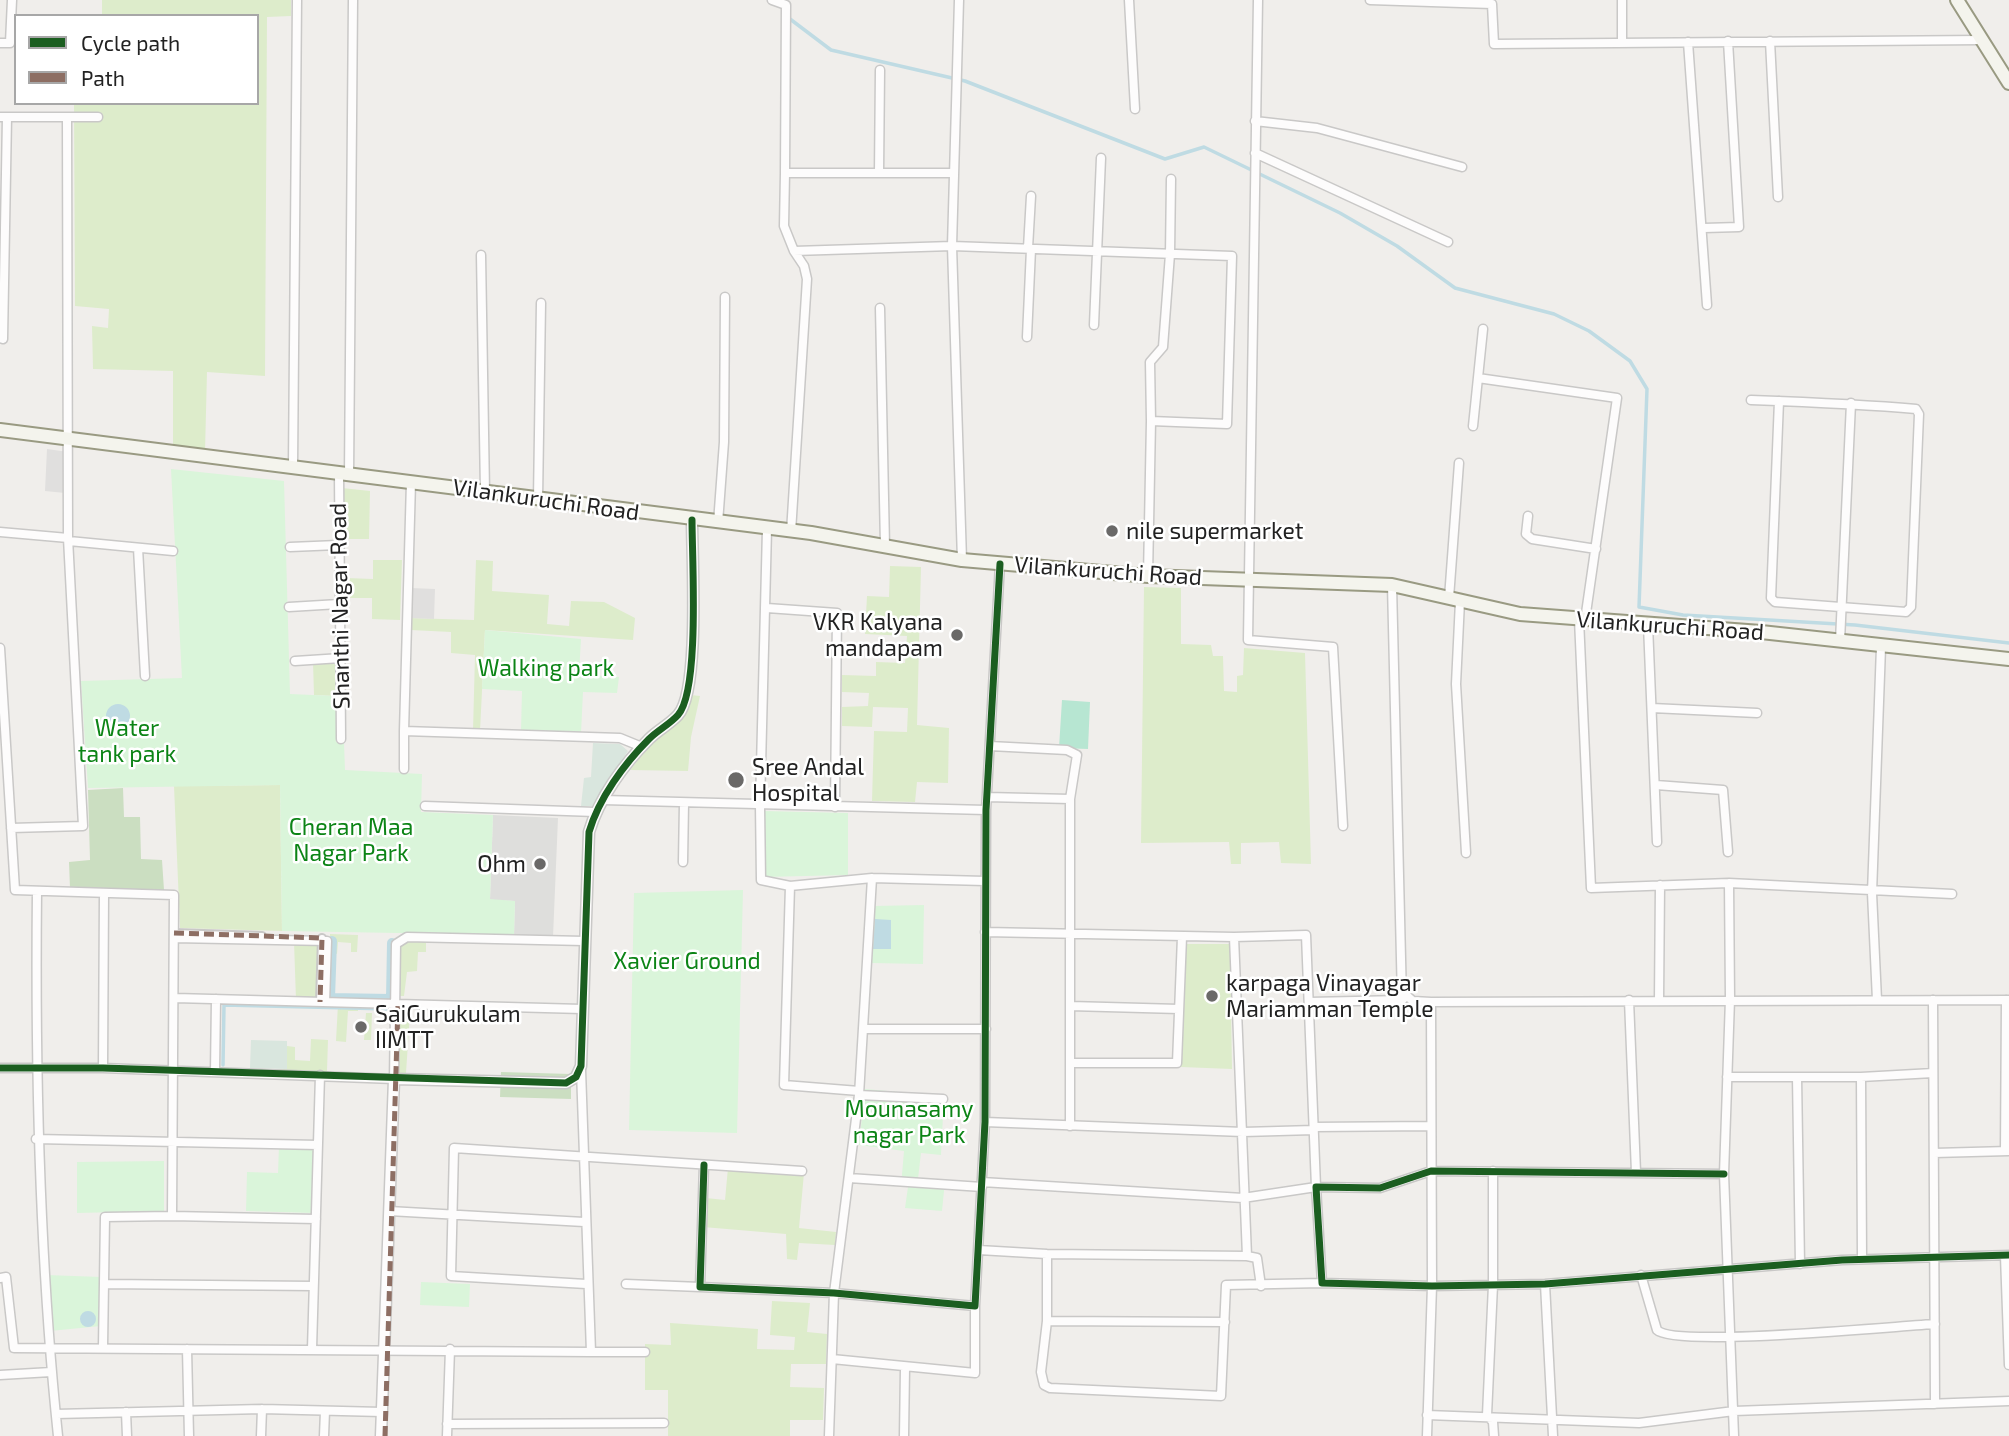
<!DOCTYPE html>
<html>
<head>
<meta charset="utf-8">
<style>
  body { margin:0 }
  #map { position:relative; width:2009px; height:1436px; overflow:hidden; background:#f0eeeb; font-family:"Exo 2",sans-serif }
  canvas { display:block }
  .legend { position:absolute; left:14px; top:14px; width:245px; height:91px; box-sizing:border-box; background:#fff; border:2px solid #a7a7a7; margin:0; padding:9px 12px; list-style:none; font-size:21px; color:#222 }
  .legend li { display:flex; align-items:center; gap:14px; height:35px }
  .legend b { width:35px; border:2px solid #a7a7a7 }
</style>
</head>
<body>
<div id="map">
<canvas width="2009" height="1436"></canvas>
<ul class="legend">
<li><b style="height:9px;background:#1b5e20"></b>Cycle path</li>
<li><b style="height:9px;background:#8d6e63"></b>Path</li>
</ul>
</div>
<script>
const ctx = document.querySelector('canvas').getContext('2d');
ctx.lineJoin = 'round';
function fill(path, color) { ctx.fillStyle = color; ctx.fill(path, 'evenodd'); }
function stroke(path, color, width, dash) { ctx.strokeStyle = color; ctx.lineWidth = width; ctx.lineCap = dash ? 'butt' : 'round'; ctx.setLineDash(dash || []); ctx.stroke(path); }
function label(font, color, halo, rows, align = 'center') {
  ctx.font = font + ' "Exo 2",sans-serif'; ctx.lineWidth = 5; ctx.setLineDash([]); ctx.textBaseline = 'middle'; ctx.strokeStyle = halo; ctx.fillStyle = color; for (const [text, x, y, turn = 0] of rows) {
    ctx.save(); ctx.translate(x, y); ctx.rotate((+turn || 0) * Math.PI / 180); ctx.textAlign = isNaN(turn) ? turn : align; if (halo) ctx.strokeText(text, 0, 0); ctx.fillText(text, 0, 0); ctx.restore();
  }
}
fill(new Path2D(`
  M493,815L558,818L553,937L514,935L515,901L490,900Z`), '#dededc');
fill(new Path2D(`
  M102,0H291V16L267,17L265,376L207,372L205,452L173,448V371L93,369L92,326L108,328L109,309L75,306L74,103H257V16H102Z
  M342,488L370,491L369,539H341Z
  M373,560H402L400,620L372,619V598H345L346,578L373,579Z
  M476,560L493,561L492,591L549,595L547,624L569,626L571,601L604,602L635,618L633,640L485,630L480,731H473L475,655L451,653V632L411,630L410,618L474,620Z
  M890,566L921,567L917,725L949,728L948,783L917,782L915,802L872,801L874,731L907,732L908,708L873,707L872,727L842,726V707L868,706L869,693L842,692V675L876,676V662L905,663L907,636L865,634L867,596L889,597Z
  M1144,587L1181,588V644L1211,645L1213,656H1223L1224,691L1237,692V676L1243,675L1244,648L1305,653L1311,864L1281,863L1279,842L1241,843V864H1231L1229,842L1141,843Z
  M313,662H335L336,696L314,695Z
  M691,695L700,696L691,737L688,771L630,770L655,739L683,715Z
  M280,785L282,931L180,928L174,786Z
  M330,934L358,935L357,952H351V943L338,942L337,954L329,953Z
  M409,939L426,940V952H418L417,971L407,972L404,996H397L398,945Z
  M294,942L324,943L322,1001L296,1000Z
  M1186,944H1230L1232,1069L1181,1067Z
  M338,1004L358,1005V1011H348L346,1042L336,1041Z
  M397,1012L410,1013L406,1073L396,1074Z
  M366,1013H372L371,1040H364Z
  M311,1039L328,1040L327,1071L274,1073V1069H286L287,1046L295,1047V1060L310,1061Z
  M728,1168L804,1173L799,1228L836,1232L835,1245L799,1243L797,1260L787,1259L786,1234L703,1227L706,1198L725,1200Z
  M772,1301L810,1303L807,1332L827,1334L826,1364H791L790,1387L824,1388L823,1420H790V1436H668V1390H645V1344L671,1345L670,1323L758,1329L757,1349L794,1350L795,1337L770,1335Z`), '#ddeccb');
fill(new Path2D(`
  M123,788L124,817H140L141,859L162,860L164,890L70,888L69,862L90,860L88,790Z
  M501,1072L571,1074V1099L500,1097Z`), '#cbdec1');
fill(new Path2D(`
  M593,743L620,744L628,751L592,806H581L584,778L591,777Z
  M251,1040L287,1041V1069L250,1068Z`), '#d9e6de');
fill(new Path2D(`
  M171,469L284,481L290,694L336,696V742L344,743L345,770L422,774L421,812L493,815L490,899L515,901L514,935L282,931L280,785L88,788L81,681L182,678Z
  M485,630L581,639L579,674L619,677L617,693L583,692L581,733L521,730L522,691L482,689Z
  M764,811L848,813V875L764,877Z
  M743,890L737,1133L629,1130L634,893Z
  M924,905L923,964L871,963L873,906Z
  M865,1089L944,1096L941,1155L921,1153L918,1179L945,1181L942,1211L905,1208L908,1187L901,1186L904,1151L859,1145Z
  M279,1146L314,1148L313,1213L246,1211L247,1172L278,1173Z
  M164,1161V1211L77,1213V1162Z
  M46,1275L102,1277L101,1326L50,1331Z
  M421,1282L470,1284L469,1307L420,1305Z`), '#daf5da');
fill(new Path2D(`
  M1062,700L1090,702L1088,749L1059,748Z`), '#b7e6d2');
fill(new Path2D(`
  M47,449L68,452L65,493L45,491Z
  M411,588L435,589L434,619L410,618Z`), '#e0dfde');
fill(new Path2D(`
  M106 716a12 12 0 1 1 24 0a12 12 0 1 1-24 0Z
  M875,919L891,920V949H873Z
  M80 1319a8 8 0 1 1 16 0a8 8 0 1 1-16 0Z`), '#bfdbe3');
stroke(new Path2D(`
  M790,19L831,50L965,81L1165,159L1204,147L1340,213L1397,246L1455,288L1554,314L1589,331L1630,361L1647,389L1639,607L1683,615L1855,625L2009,643
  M223,1065L224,1005L391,1009`), '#bfdbe3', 3.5);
stroke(new Path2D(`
  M332,941L330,998L391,999L392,943`), '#bfdbe3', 10);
const pedestrian = new Path2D(`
  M174,933L262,936
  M320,1002L322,938`);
const minor = new Path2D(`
  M772,0L786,5L785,173H954
  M959,0L952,246L962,560
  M1129,0L1135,109
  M1258,0L1248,640L1333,647L1343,826
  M1370,0L1492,4L1494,44L1982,40
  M1770,41L1778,197
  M1688,42L1707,305
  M0,43H10L12,0
  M1622,43V0
  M0,117H98
  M1255,121L1317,128L1462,167
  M1255,153L1448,242
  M785,173L784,226L794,251
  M879,173L880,70
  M1704,228L1739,227L1728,41
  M1028,248L1031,196
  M481,255L485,492
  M880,308L885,546
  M1094,325L1101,158
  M1027,337L1031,249
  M0,338L3,339L7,117
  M1478,378L1617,398L1585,620
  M1751,400C1806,402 1861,404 1916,409L1919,414L1911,607L1906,612L1775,602L1771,598L1779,401
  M1151,421L1150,362L1163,347L1170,254L1171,179
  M1473,426L1483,329
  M293,467L297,0
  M339,473L341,739
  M349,475L353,0
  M411,482L404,731L620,738L642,747
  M538,499L541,303
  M1528,516L1526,534L1532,539L1596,549
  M718,523L724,442L725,297
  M767,529L760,806L761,880L790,886L872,878L985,881
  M0,532L68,538L67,117
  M791,532L807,279L804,266L794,251L952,246L1232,256L1227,424L1151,421L1148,576
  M69,541L173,551
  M290,547L338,545
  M138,548L145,676
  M1392,585L1402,1000L1407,996L1413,1001L1431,1002
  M1449,598L1459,463
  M1460,601L1456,684L1466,853
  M289,607L339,604
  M767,608L837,613L835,807
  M1579,619L1591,888L1729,883L1730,999L1724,1174L1734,1436
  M1648,625L1657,842
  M1840,641L1851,403
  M0,648L15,890L174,895L172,1216L316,1219
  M295,661L341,658
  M1652,708L1757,713
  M990,746L1067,750L1077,755L1070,799
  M404,769V731
  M1656,785L1723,790L1728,852
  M987,797L1070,799V1126
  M603,800L986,810
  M425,806L595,812
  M11,828L83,826L68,538
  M683,862L684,803
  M1729,883L1952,894
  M790,886L784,1085L859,1091
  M37,891C35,1074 39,1254 58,1436
  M174,938L327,941L325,1002
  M175,998L582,1009
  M1629,1000L1636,1172
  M1659,1000L1660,885
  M1877,1000L1872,893L1881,647
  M1933,1000L1935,1404
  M1309,1002L1402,1000
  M1070,1006L1179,1009
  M864,1029H986
  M1071,1063H1177L1182,937
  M0,1068H103L394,1079L396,944L407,937L584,941
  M103,1068L104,893
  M581,1070L591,1352H645
  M215,1072L216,999
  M1727,1077H1861L1933,1073
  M1797,1077L1800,1264
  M1861,1077L1862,1259
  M859,1095L943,1099
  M985,1122L1243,1132L1314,1130
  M1314,1127L1431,1126
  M36,1139L318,1145
  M2005,1151L2006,1000
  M1934,1153L2009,1151
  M704,1165L700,1287L834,1293L975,1306L985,1122L986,810L1000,564
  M1493,1171V1285L1487,1415L1493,1422L1494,1436
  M1724,1174L1431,1171L1380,1188L1316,1187L1322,1283L1432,1286L1545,1284L1842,1260L2009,1255
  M849,1178L982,1187
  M982,1182L1243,1198L1316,1187L1306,935L1234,937L985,932
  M389,1211L584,1222
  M979,1250L1047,1254L1247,1256L1234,937
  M1047,1254V1321L1041,1372L1044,1385L1050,1388L1221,1396L1226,1285L1322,1283
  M1247,1256L1257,1258L1261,1286
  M2005,1256L2009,1365
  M1641,1275L1657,1330C1674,1348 1896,1326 1935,1324
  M0,1278L6,1277L14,1348L591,1352
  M105,1284L313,1286
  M586,1284L451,1276L454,1148L802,1171
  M626,1284L700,1287
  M1545,1284L1553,1436
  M1047,1321L1225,1322
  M103,1347L105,1217L172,1216
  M187,1349L189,1436
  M312,1349L320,1075
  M832,1359L975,1373V1306
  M0,1375L51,1372
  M126,1412L127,1436
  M56,1414L262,1409L382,1412
  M1427,1415L1639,1423L1734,1411L2009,1401
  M447,1424L664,1423
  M261,1436L262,1409
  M324,1436L325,1411
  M447,1436L450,1349
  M829,1436L834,1293L859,1095L872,878
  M904,1436L905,1368
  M1427,1436L1432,1286L1431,1002L2009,1000`);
const tertiary = new Path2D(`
  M381,1436L394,1079L566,1083L576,1077L581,1066L589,832C599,798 624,764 649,739C658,730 670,724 678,715C700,691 692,558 692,520`);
const secondary = new Path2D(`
  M1957,0L2009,83
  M0,430L811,533L962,560L1148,576L1392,585L1520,614L1761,632L2009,659`);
stroke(pedestrian, '#c9c8c7', 10);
stroke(minor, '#c9c8c7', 11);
stroke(tertiary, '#c9c8c7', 13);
stroke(secondary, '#999a82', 16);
stroke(pedestrian, '#fdfcfc', 6);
stroke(minor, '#fdfcfc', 8);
stroke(tertiary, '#fdfcfc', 10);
stroke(secondary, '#f4f4ed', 12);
stroke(new Path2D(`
  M174,933L322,938L320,1002
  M385,1436L398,1004`), '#8d6e63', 5, [10, 5]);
stroke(new Path2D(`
  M0,1068H103L566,1083L576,1077L581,1066L589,832C599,798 624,764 649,739C658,730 670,724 678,715C700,691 692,558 692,520
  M704,1165L700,1287L834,1293L975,1306L985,1122L986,810L1000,564
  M1724,1174L1431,1171L1380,1188L1316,1187L1322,1283L1432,1286L1545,1284L1842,1260L2009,1255`), '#1b5e20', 7);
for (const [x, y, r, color] of [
  [1112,531,7,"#6a6968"],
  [957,635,7,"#6a6968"],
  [736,780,9,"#6a6968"],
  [540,864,7,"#6a6968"],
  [1212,996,7,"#6a6968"],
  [361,1027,7,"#6a6968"]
]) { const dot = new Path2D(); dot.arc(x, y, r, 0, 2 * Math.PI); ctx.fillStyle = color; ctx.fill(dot); stroke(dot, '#fff', 2.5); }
label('23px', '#222', '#fff', [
  ["Vilankuruchi Road",546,500,8],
  ["Vilankuruchi Road",1108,571,4],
  ["Shanthi Nagar Road",340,606,-91],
  ["Vilankuruchi Road",1670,626,4]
]);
label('23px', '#222', '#fff', [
  ["nile supermarket",1126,531],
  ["VKR Kalyana",943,622,"right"],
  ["mandapam",943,648,"right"],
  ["Sree Andal",752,767],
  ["Hospital",752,793],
  ["Ohm",526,864,"right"],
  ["karpaga Vinayagar",1226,983],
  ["Mariamman Temple",1226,1009],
  ["SaiGurukulam",375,1014],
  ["IIMTT",375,1040]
], 'left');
label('23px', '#0c8416', '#fff', [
  ["Walking park",546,668],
  ["Water",127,728],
  ["tank park",127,754],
  ["Cheran Maa",351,827],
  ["Nagar Park",351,853],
  ["Xavier Ground",687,961],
  ["Mounasamy",909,1109],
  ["nagar Park",909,1135]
]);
</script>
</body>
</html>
